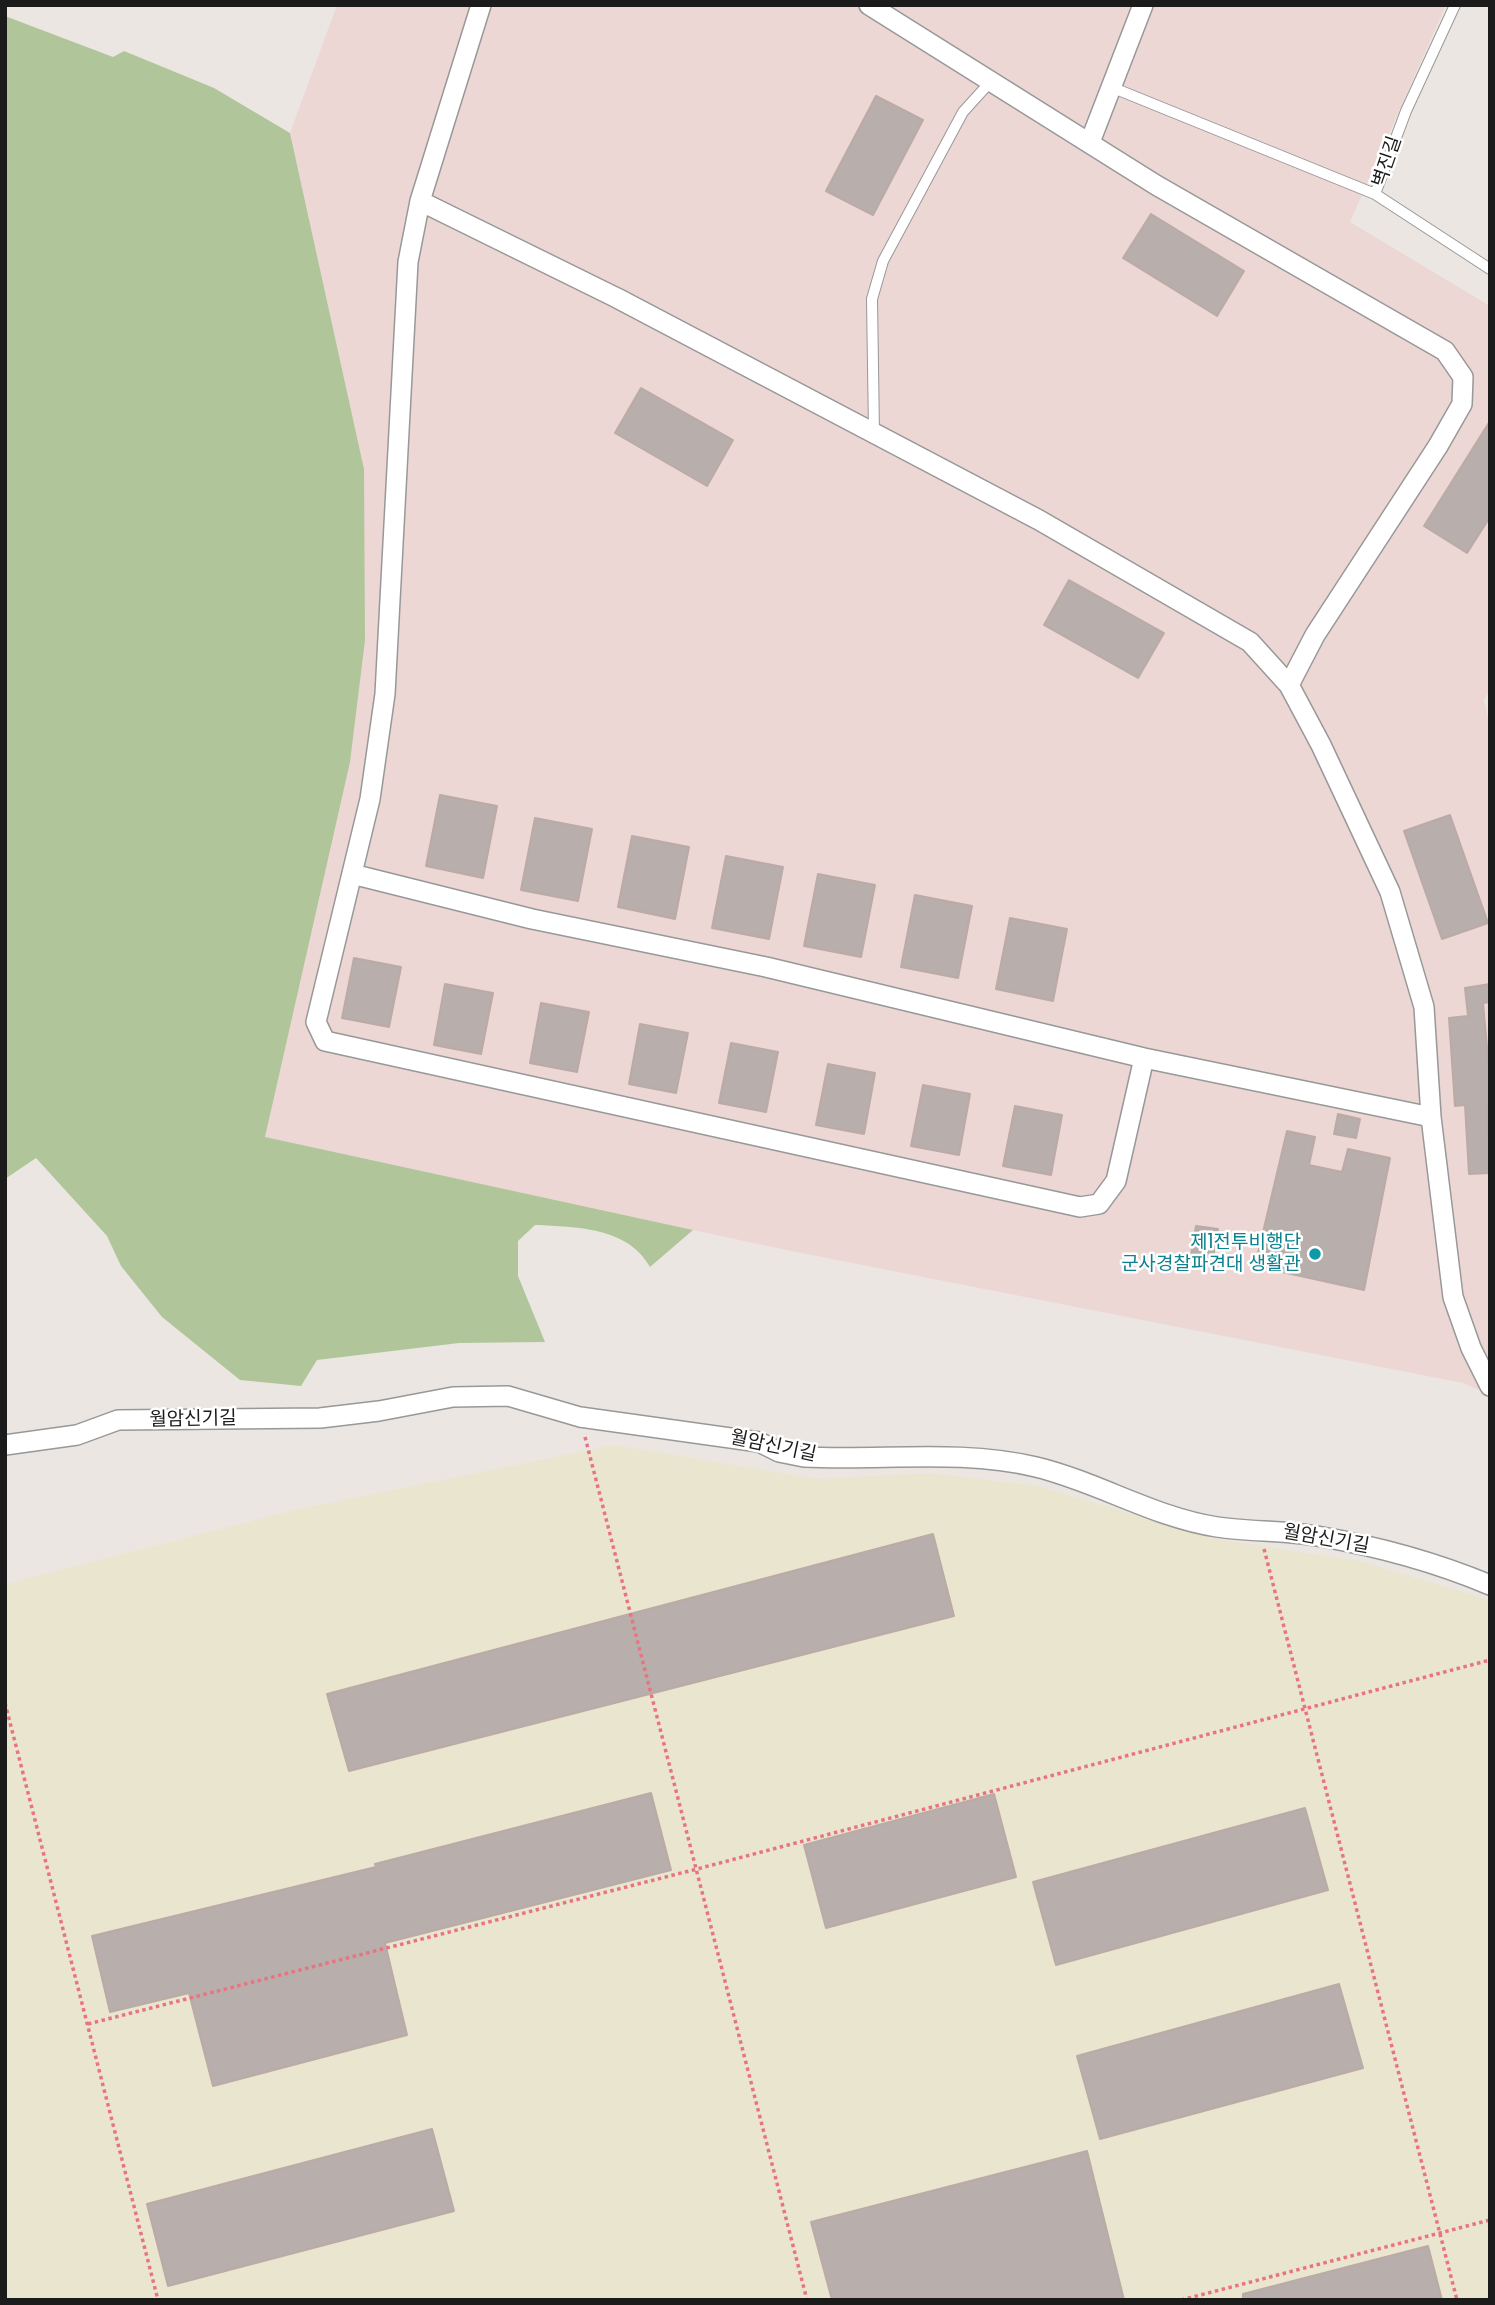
<!DOCTYPE html>
<html>
<head>
<meta charset="utf-8">
<style>
  body { margin:0 }
  #map { position:relative; width:1495px; height:2305px; overflow:hidden; background:#ebe6e1; font-family:Poppins,sans-serif }
  canvas { display:block }
  .frame { position:absolute; inset:0; border:7px solid #1b1b1b; pointer-events:none }
</style>
</head>
<body>
<div id="map">
<canvas width="1495" height="2305"></canvas>
<div class="frame"></div>
</div>
<script>
const ctx = document.querySelector('canvas').getContext('2d');
ctx.lineJoin = 'round';
function fill(path, color) { ctx.fillStyle = color; ctx.fill(path, 'evenodd'); }
function stroke(path, color, width, dash) { ctx.strokeStyle = color; ctx.lineWidth = width; ctx.lineCap = dash ? 'butt' : 'round'; ctx.setLineDash(dash || []); ctx.stroke(path); }
function label(font, color, halo, rows, align = 'center') {
  ctx.font = font + ' Poppins,"Noto Sans KR",sans-serif'; ctx.lineWidth = 5; ctx.setLineDash([]); ctx.textBaseline = 'middle'; ctx.strokeStyle = halo; ctx.fillStyle = color; for (const [text, x, y, turn = 0] of rows) {
    ctx.save(); ctx.translate(x, y); ctx.rotate((+turn || 0) * Math.PI / 180); ctx.textAlign = isNaN(turn) ? turn : align; if (halo) ctx.strokeText(text, 0, 0); ctx.fillText(text, 0, 0); ctx.restore();
  }
}
fill(new Path2D(`
  M337,5H1446L1350,222L1490,306V690L1484,700L1490,727V1385L1479,1390L1463,1383L786,1250L265,1138L281,1057L364,469L290,133Z`), '#ecd7d5');
fill(new Path2D(`
  M614,1445L817,1479L929,1473L1037,1486L1216,1539L1359,1561L1490,1600V2300H5V1584L295,1510Z`), '#e9e5ce');
fill(new Path2D(`
  M5,16L113,57L124,51L214,88L290,133L364,469L365,640L350,762L265,1137L693,1230L650,1267C628,1227 576,1227 535,1225L518,1241V1276L545,1342L459,1343L317,1360L301,1386L240,1380L162,1317L121,1266L107,1236L36,1158L5,1179Z`), '#b0c69a');
const building = new Path2D(`
  M876,96L923,120L873,215L826,191Z
  M1151,214L1244,271L1217,316L1123,258Z
  M641,388L733,440L707,486L615,433Z
  M1490,421V517L1467,553L1424,526Z
  M1069,580L1164,633L1138,678L1044,625Z
  M440,795L497,806L483,878L426,866Z
  M1450,815L1488,923L1442,939L1404,831Z
  M535,818L592,829L578,901L521,890Z
  M632,836L689,847L675,919L618,907Z
  M726,856L783,867L769,939L712,928Z
  M818,874L875,885L861,957L804,946Z
  M915,895L972,906L958,978L901,967Z
  M1010,918L1067,929L1053,1001L996,989Z
  M354,958L401,967L389,1027L342,1018Z
  M445,984L493,993L481,1054L434,1045Z
  M1490,984V1002L1483,1003L1490,1080V1103H1487L1490,1173L1469,1174L1465,1105L1455,1106L1449,1018L1468,1016L1465,988Z
  M541,1003L589,1012L577,1072L530,1063Z
  M640,1024L688,1033L676,1093L629,1084Z
  M731,1043L778,1052L766,1112L719,1103Z
  M828,1064L875,1073L864,1134L816,1125Z
  M923,1085L970,1094L959,1155L911,1146Z
  M1015,1106L1062,1115L1051,1175L1003,1166Z
  M1338,1114L1360,1119L1356,1138L1334,1134Z
  M1287,1131L1315,1137L1309,1165L1342,1172L1348,1149L1390,1158L1364,1290L1255,1266Z
  M1196,1226L1218,1229L1213,1258L1191,1255Z
  M933,1534L954,1616L349,1771L327,1694Z
  M651,1793L671,1870L385,1943L407,2035L213,2086L189,1993L110,2012L92,1936L376,1867L375,1864Z
  M994,1794L1016,1877L826,1928L804,1845Z
  M1305,1808L1328,1890L1056,1965L1033,1882Z
  M1339,1984L1363,2068L1100,2139L1077,2056Z
  M432,2129L454,2211L168,2286L147,2204Z
  M1087,2151L1124,2300H832L811,2222Z
  M1428,2246L1442,2300H1243V2294Z`);
fill(building, '#b8aeab');
stroke(building, '#bbaaa5', 2);
const lane = new Path2D(`
  M1455,5L1406,111L1375,194L1490,269
  M1111,87L1375,194
  M874,433L872,299L883,261L963,112L992,80`);
const street = new Path2D(`
  M481,5L420,201L408,262L385,694L370,799L316,1022L325,1041L1080,1207L1099,1204L1116,1181L1144,1058
  M869,5L1156,185L1445,351L1463,377L1462,404L1438,446L1315,635L1289,685
  M1090,142L1143,5
  M420,201L617,298L1039,520L1250,642L1289,685L1321,745L1390,892L1424,1007L1431,1117L1453,1297L1471,1348L1490,1386
  M352,874L532,919L766,967L1144,1058L1431,1117
  M5,1445L77,1435L118,1420L320,1418L379,1411L453,1397L508,1396L580,1417L759,1442L779,1452L804,1457C881,1461 960,1449 1036,1467C1098,1482 1153,1517 1217,1527C1250,1532 1284,1530 1317,1536C1376,1546 1435,1562 1490,1585`);
stroke(lane, '#989898', 12);
stroke(street, '#989898', 22);
stroke(new Path2D(`
  M585,1437L807,2300
  M1264,1549L1457,2300
  M5,1703L158,2300
  M88,2024L697,1869L1490,1660
  M1181,2300L1490,2220`), '#e97481', 3.5, [3.5, 3.5]);
stroke(lane, '#fff', 10);
stroke(street, '#fff', 19);
for (const [x, y, r, color] of [
  [1315,1254,7,"#0f9aa8"]
]) { const dot = new Path2D(); dot.arc(x, y, r, 0, 2 * Math.PI); ctx.fillStyle = color; ctx.fill(dot); stroke(dot, '#fff', 2.5); }
label('19px', '#1b1b1b', '#fff', [
  ["벽진길",1388,162,-71],
  ["월암신기길",193,1420,-1],
  ["월암신기길",773,1447,12],
  ["월암신기길",1326,1540,10]
]);
label('19px', '#0d838f', '#fff', [
  ["제1전투비행단",1301,1243],
  ["군사경찰파견대 생활관",1301,1265]
], 'right');
</script>
</body>
</html>
